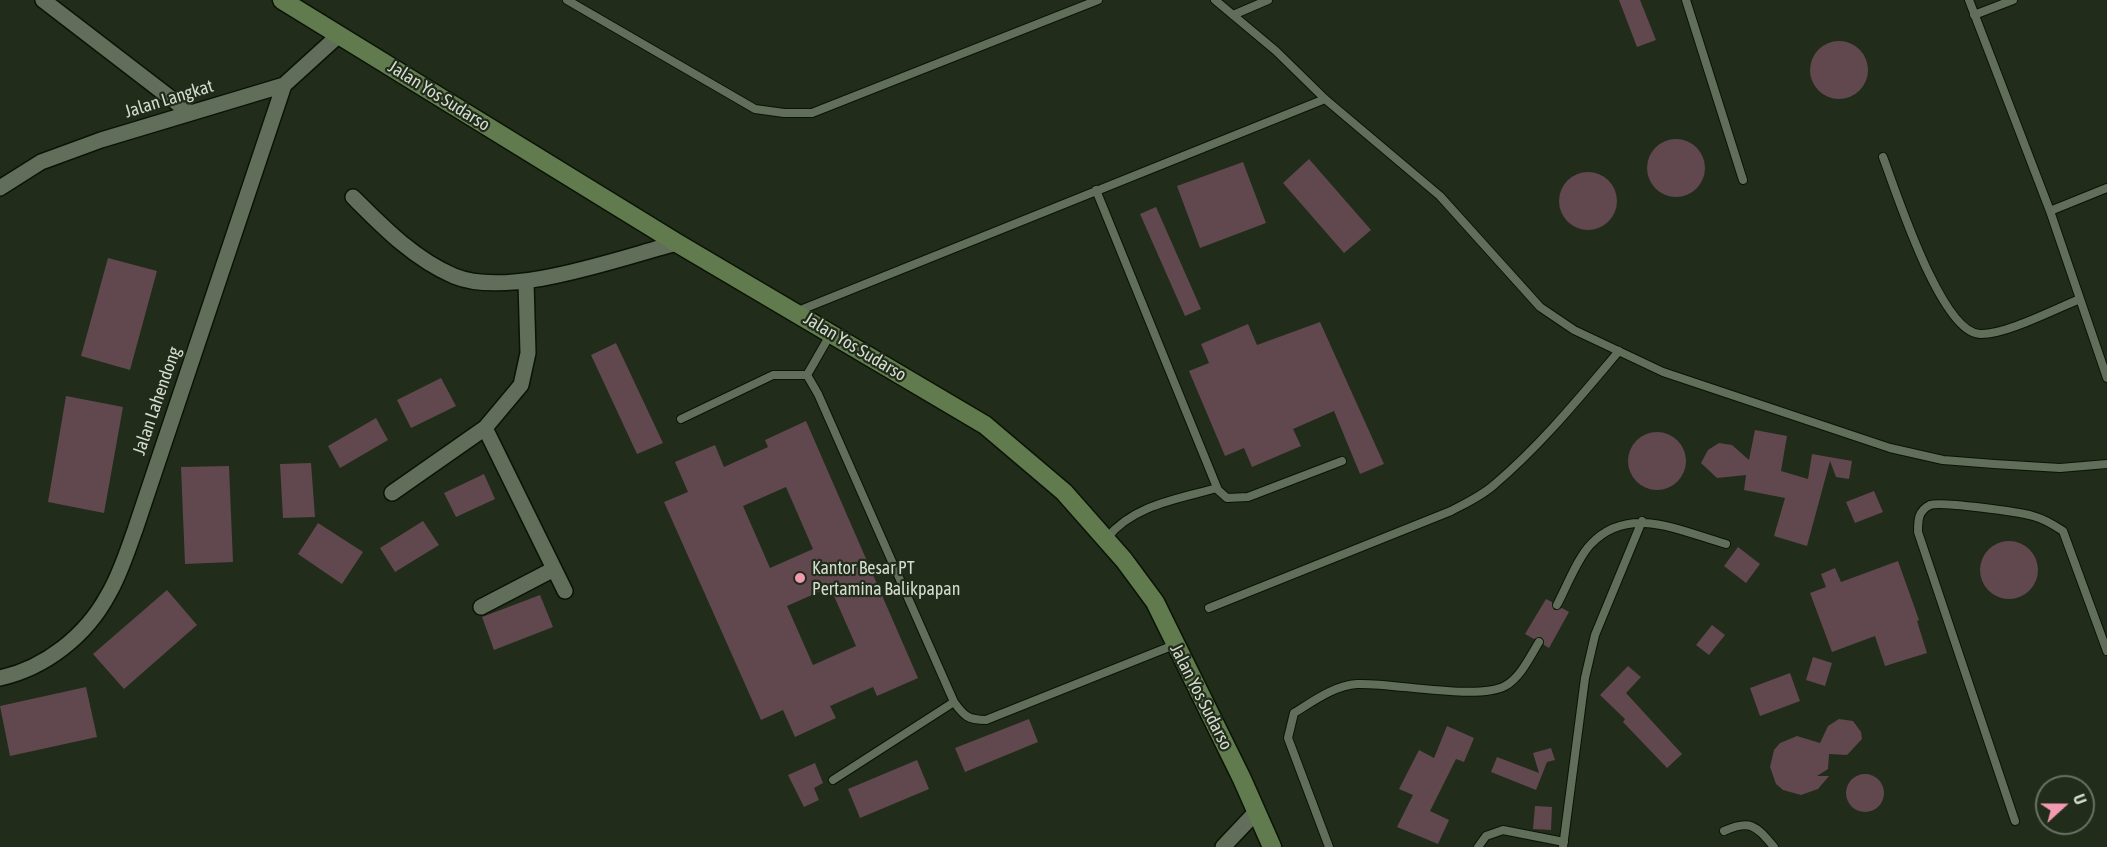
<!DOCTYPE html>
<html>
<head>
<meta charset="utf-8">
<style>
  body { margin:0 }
  #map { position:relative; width:2107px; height:847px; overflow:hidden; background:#212c1a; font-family:"Asap Condensed",sans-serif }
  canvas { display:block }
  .north { position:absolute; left:2035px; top:775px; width:60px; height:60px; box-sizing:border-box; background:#212c1a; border:2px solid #697263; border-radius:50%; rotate:69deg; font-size:16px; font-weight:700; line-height:24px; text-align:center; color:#d4dbd0 }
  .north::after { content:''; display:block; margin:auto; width:21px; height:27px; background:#f19ab2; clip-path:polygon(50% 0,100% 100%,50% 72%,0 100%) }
</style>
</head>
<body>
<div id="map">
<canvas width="2107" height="847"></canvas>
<div class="north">U</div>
</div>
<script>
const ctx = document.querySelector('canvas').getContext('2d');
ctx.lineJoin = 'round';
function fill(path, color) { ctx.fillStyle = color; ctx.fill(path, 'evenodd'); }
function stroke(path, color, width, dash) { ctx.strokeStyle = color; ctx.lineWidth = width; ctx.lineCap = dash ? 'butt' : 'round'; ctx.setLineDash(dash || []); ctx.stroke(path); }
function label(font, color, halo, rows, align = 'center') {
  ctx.font = font + ' "Asap Condensed",sans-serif'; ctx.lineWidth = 4.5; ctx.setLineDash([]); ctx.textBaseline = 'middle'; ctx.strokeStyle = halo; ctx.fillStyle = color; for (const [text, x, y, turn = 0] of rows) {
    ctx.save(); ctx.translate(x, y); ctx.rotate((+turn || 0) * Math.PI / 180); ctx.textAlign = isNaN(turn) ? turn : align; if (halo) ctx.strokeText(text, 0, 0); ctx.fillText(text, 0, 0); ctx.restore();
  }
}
fill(new Path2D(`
  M1619,0H1640L1656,40L1637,47Z
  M1810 70a29 29 0 1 1 58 0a29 29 0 1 1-58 0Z
  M1647 168a29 29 0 1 1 58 0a29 29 0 1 1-58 0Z
  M1309,159L1371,230L1344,253L1283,183Z
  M1243,162L1266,223L1200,248L1177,186Z
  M1559 201a29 29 0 1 1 58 0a29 29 0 1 1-58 0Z
  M1156,207L1201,309L1185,316L1140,214Z
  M108,258L157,271L130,370L81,356Z
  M1320,322L1384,464L1360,474L1334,411L1293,429L1301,446L1252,467L1244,448L1225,456L1189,371L1209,363L1201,344L1248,324L1257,345Z
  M616,343L663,443L637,454L591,355Z
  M441,378L456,406L411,428L397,400Z
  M66,396L123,407L104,513L48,502Z
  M376,418L388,440L340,468L328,446Z
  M806,421L918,678L877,696L873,687L830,706L836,718L795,737L783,710L761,720L664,502L688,492L675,462L715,445L724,467L768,447L765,440ZM786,487L813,549L770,568L743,506ZM830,587L856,646L813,665L787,606Z
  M1755,430L1787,436L1781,471L1808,479L1812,454L1852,461L1849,479L1836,477L1830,461L1807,546L1774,536L1785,498L1744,490L1746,475L1717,478L1701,463L1708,450L1719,443L1732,445L1749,460Z
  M1628 461a29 29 0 1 1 58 0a29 29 0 1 1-58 0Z
  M311,463L315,517L283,518L280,464Z
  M229,466L233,562L185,564L181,467Z
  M484,474L495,499L456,517L444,493Z
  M1874,491L1883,512L1855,523L1846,502Z
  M423,521L439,545L395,572L380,548Z
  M318,523L363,552L342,584L298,554Z
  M1980 570a29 29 0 1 1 58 0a29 29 0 1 1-58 0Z
  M1738,547L1760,564L1746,583L1724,566Z
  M1898,561L1919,620L1917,621L1927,653L1885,666L1875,636L1832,652L1810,593L1826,587L1821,574L1835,568L1841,582Z
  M167,590L197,625L124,689L93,654Z
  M540,595L553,627L494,650L482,617Z
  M1546,599L1552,602L1554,610L1562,608L1569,612L1549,648L1544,645L1541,637L1534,639L1525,634Z
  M1712,625L1725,635L1709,655L1696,645Z
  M1813,657L1832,663L1825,686L1806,680Z
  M1628,666L1641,677L1626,693L1682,754L1667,768L1623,722L1625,719L1600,695Z
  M1790,673L1800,701L1760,716L1750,688Z
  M86,687L97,737L10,756L0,706Z
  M1029,719L1038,742L965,772L955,748Z
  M1839,719L1853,721L1861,732L1862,739L1847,755L1829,754L1828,769L1817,776H1829L1818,789L1801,795L1783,790L1776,784L1770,767L1774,750L1780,743L1797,736L1820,743L1828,726Z
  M1447,726L1474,738L1464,762L1456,759L1430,811L1449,820L1438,844L1397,827L1413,795L1399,789L1419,750L1434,758Z
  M1551,748L1555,760L1547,762L1536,790L1491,772L1497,757L1539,773L1533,753Z
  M917,760L929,789L860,818L848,789Z
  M815,763L823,783L814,788L819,800L804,807L788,775Z
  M1846 793a19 19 0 1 1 38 0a19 19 0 1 1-38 0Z
  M1535,806L1552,807L1551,830L1533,829Z`), '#60484e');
const lane = new Path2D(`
  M567,0L755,109L784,113H812L1098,0
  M1215,0L1276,51L1325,99L1440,196L1540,307L1574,330L1663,372L1890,448L1943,460L1994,464L2060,468L2107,464
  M1686,0L1743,180
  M1969,0L2050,211L2107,378
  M1233,15L1268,0
  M1974,15L2013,0
  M1883,157C1896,191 1941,333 1980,334C2005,335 2055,309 2080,299
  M1096,190L1218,490L1227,498L1248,497L1342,461
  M2050,211L2107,188
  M798,311L1325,99
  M807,375L818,394L954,702C964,716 968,720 986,720L1174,645
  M807,375L830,335
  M681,419L773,375H807
  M1107,538C1133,505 1178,499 1217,488
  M1557,605C1566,588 1578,557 1591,544C1629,504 1680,531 1726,544
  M1209,608L1451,511C1466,503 1482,496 1495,484C1541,445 1580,397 1619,351
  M833,780L954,702
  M2015,821L1918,532C1918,520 1918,511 1930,505C1940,501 2020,512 2033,516C2044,519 2054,525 2063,531L2107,651
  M1724,831C1751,819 1756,826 1774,847
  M1329,847L1288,738L1294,713C1312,702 1335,685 1357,684C1390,682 1477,701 1505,686C1520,678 1530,657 1539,642
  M1478,847L1486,836L1503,830L1564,842
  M1563,847L1585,678L1595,635L1642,521`);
const street = new Path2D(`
  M43,0L190,113
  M0,188L41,162L101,140L284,85L339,35
  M353,197C383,227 414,259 454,276C509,299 619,258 677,243
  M485,428L565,591
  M392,493L485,428L521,385L528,353L526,282
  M481,607L554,569
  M0,678C45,668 86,636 108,595C120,575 127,552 135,530L284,85
  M1223,847L1257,811`);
const secondary = new Path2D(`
  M282,0L677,243L985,425L1064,492L1124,560L1155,602L1242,779L1272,847`);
stroke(lane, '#0a1405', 10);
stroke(street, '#0a1405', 18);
stroke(secondary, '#0a1405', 21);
stroke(lane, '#616e5a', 8);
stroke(street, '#616e5a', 15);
stroke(secondary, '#617b4e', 18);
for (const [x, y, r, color] of [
  [800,578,6,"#f19ab2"]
]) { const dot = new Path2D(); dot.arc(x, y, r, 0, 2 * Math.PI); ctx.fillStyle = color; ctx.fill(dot); stroke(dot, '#212c1a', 2); }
label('18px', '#d4dbd0', '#212c1a', [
  ["Jalan Yos Sudarso",439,96,32],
  ["Jalan Langkat",169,99,-17],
  ["Jalan Yos Sudarso",855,347,31],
  ["Jalan Lahendong",157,401,-71],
  ["Jalan Yos Sudarso",1201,697,63]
]);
label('18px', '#d4dbd0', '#212c1a', [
  ["Kantor Besar PT",812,568],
  ["Pertamina Balikpapan",812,589]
], 'left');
</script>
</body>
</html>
